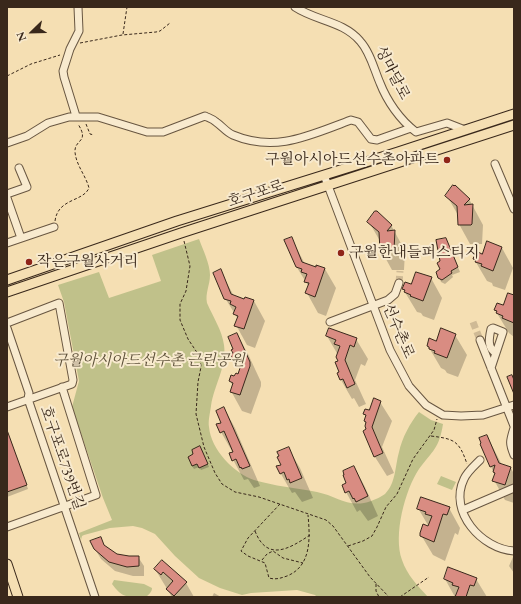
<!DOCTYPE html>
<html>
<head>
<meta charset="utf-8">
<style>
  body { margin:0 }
  #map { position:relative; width:521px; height:604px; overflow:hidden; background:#f5dfb3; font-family:"EB Garamond",serif }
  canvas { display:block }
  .frame { position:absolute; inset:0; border:8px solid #39281b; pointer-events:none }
  .north { position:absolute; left:12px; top:12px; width:40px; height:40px; -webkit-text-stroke:3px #f8eace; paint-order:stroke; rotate:247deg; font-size:11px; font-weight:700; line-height:16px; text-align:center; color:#39281b }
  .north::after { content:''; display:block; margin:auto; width:14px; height:18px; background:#39281b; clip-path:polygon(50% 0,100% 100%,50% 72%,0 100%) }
</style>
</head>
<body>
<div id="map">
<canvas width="521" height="604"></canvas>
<div class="frame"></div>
<div class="north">N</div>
</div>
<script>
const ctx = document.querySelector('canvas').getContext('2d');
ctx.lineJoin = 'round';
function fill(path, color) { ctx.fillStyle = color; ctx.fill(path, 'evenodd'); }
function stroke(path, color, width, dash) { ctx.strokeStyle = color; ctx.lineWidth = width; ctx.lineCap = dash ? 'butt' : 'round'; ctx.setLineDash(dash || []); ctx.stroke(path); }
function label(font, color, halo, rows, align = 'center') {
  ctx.font = font + ' "EB Garamond","Noto Serif KR",serif'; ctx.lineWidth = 4; ctx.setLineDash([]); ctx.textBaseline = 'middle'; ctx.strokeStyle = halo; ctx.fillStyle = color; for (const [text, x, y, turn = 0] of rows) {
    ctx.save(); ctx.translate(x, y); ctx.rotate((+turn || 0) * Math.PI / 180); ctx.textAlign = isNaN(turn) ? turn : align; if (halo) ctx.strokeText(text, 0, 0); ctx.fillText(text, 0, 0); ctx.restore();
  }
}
fill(new Path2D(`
  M199,239C203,250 210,264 210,275C210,285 205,293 207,303C213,317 222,330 224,345C227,367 214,385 211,406C210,413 208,421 209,427C211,450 234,473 254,480C274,486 296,488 317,492C337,496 349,509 371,501C376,499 381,497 385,494C396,483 395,466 399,452C402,438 410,423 419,412L431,420L443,424C439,449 433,450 419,469C405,490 393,535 402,560C407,575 418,586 428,597H317L315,595L297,590L251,593L242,595L220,588L199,578L175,556L155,534L142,528L133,526L110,528L84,535L82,536L81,540L79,533L112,520L103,498L72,407L79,381L64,302L58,285L99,272L109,298L161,281L152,255Z
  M441,476L456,482L452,490L437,484Z
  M114,580L144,584L152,588C152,592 149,594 146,597C128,597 123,599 112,584Z`), '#c0c18a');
fill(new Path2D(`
  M447,196L469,199L483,225L482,244H470L459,224L458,215Z
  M369,222L391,225L405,251L404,270H392L381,250L380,241Z
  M291,238L305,264L316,268L325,269L336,288L326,316L318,313L307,293L309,287L296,266Z
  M448,243L460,272L452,275L453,277L445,284L441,282L439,277L441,262Z
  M487,243L502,248L513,268L505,290L493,286L492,283L487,281L474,259L483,255Z
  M220,271L234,296L245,300L254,301L265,321L255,348L247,345L236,325L238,319L225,298Z
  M431,278L442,298L434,320L423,316L421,313L417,312L403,289Z
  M514,296V337L509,333L495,310L504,307Z
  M237,334L248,354L261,382V386L251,414L242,411L231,391L233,386L230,381L239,375L240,370L234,359Z
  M455,335L467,355L458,377L447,373L445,370L441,368L428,346Z
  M327,336L356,339L368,359L365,366L361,364L355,380L366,404L359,407L354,398L352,399L341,380L338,355Z
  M380,402L392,421L382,447L394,473L387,476L375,457L364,431L368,430L365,421L366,417L364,413L370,411Z
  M224,408L235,428L260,486L254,488L248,479L244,480L230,454L233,453L221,432Z
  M487,436L502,465L511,468L514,474V503L505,500L494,480L495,475L491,467Z
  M10,438L28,489L7,497V439Z
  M288,448L300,468L313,498L302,502L295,492L292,493L281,474L282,465Z
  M202,450L209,467L201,470L199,467L194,469L192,466Z
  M354,467L365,487L378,516L368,521L360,510L357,512L346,492L347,484Z
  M418,508H449L460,528L458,535L455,533L445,561L433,555L421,535L429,527Z
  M100,538L105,547L113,553L129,557H138L144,566V576H133L115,571L101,559L95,549Z
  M513,557H514V573L509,566Z
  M162,562L186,583L194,597H172L155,569Z
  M445,579H476L487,597H455Z
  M214,593L221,597H212Z`), '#0003');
const building = new Path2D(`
  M453,185L454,186L455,185L470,199L464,205L473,204L472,224L471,225H458L457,206L445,196Z
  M375,211H377L392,225L387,231L395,230L394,250L393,251H380L379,232L367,222Z
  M292,237L302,262L316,267V265L325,268L315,297L305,293L309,283L304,282L307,274L301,272L302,269L296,267L284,240Z
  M446,238L458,267L451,271L452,273L442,280L438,278L436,272L440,269L437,263L440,261L436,240Z
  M487,241L502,247L493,271L481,266L482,264L475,262L476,260L473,259L476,251L482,254Z
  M221,269L231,294L244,299L245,297L254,300L244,329L234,326L238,316L233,314L236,307L230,304L231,301L224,299L213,273Z
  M416,272L432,277L423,301L410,296L411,295L404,292L405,290L402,289L405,282L411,284Z
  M508,293L514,295V323L502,318L503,316L496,313L497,311L494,310L497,303L503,305Z
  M329,328L357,338L354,347L350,345L345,360L355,384L347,388L343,379L340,380L337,373L339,372L335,362L338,361L336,357L340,346L334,344L336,340L326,336Z
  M441,328L456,334L447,358L434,353L435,351L429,349V347L427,346L429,338L436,341Z
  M237,333L250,362V366L240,395L230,392L233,383L229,381L231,375L234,376L236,373L238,374L241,365L238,358L233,360L230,354L233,353L231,350L233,349L228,337Z
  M512,375L514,380V394L507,377Z
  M374,398L381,401L372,427L383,453L374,457L363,431L366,429L365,426L366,422L364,421L366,415L363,414L365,409L369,410Z
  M224,407L250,466L242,469L241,467L240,468L236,459L232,461L229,453L233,452L224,431L220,433L216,424L221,423L216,411Z
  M7,430L27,485L7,492Z
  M487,435L499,463L511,467L505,485L492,481L495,473L493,472L495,465L490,467L480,444L481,443L479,438Z
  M200,446L208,464L199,468L197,464L192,466L188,457L193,454L192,450Z
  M289,447L302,478L290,483L289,479L287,480L284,472L280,474L276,466L281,465L277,457L279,456L277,452Z
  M354,466L368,496L356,502L354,498L353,499L349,491L345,493L342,485L346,483L343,475H344L343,471Z
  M421,497L450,507L447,515L443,514L434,542L420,536V533L423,524L428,526L432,516L425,514L426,512L417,509Z
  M101,537L104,545L117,554L129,556H139V566L127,567L109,562L94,549L90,541Z
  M162,560L187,582L174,596L166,589L173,581L163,572L161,575L154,569Z
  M448,567L477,578L474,586L470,585L466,597H455L459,587L452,585L453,583L444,579Z`);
fill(building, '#d98c82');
stroke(building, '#39281b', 1);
stroke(new Path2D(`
  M399,283L400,271
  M473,322L480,340`), '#cfba95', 7, [7, 3.5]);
const minor = new Path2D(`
  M295,7C316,21 343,21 360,41C370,52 374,69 380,83C387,101 400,120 416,132L447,123L465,130
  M76,116L64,77L63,71L70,49L79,31L78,7
  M7,143L27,136L48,123L69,117H98L147,132H163L205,116C209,118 213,119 216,122C222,126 226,132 233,135C276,153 310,135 351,120L358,122L371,139L377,140L411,128
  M495,164L514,209
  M324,175L390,350L409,386L426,405L443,415L461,416L483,415L514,405
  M7,194L27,187L19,168
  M7,198L21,238
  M7,243L54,227
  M330,322L388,300L395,294L399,283
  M7,323L59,303L73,380L72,384L7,407
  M7,328L29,393L28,399L95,597
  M480,340L514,426
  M491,368L503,332L493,328L491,329C489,338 487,348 496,353
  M514,428C510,441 509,443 514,455
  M480,460C474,466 467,472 464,479C448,512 482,549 514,551
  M463,510L514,488
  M7,527L96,495L62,387`);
const major = new Path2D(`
  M7,280L177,221L398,152L514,114
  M7,292L181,233L514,125
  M7,564L18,597`);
stroke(minor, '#685641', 9);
stroke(major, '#39281b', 11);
stroke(new Path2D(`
  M123,34L127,7
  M80,43L122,35L156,32L160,31L170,23
  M7,76L31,64L60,55
  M86,124L90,134L94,135
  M55,221C58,198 83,202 89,188C86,176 76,165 75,152C74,139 90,143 78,124
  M184,241L190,266L186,291L180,304V320L188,339L200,357L201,367L198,382L196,414L204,447L215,473L222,484L235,492L259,497L326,520L333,526L370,577L389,597
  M431,436C454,439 459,440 467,464
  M280,504L248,538L241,551L248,556L265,563L269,578C276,580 281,578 287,576C312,566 310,537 308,515
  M255,531C267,562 289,549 310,535
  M348,546L363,541L372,536L377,527L386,507L397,494L413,459L434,430L437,419
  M262,560L267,554L273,551L283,558L303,563
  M376,584V591L379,597
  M400,597L429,577`), '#39281b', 1, [3, 2]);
stroke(minor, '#f8eace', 7);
stroke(major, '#f5dfb3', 9);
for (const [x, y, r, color] of [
  [447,160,4,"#8f2418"],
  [341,253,4,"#8f2418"],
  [29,262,4,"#8f2418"]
]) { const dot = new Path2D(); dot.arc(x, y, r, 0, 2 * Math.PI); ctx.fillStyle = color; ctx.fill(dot); stroke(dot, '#f8eace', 1.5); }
label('15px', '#39281b', '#f8eace', [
  ["성마달로",392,73,63],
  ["호구포로",256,194,-18],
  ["선수촌로",398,331,67],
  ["호구포로739번길",62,458,71]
]);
label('15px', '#39281b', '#f8eace', [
  ["구월아시아드선수촌아파트",439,160,"right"],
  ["구월한내들퍼스티지",349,253],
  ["작은구월사거리",37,262]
], 'left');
label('italic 15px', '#5b4e37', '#f8eace', [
  ["구월아시아드선수촌 근린공원",149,361]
]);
</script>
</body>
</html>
